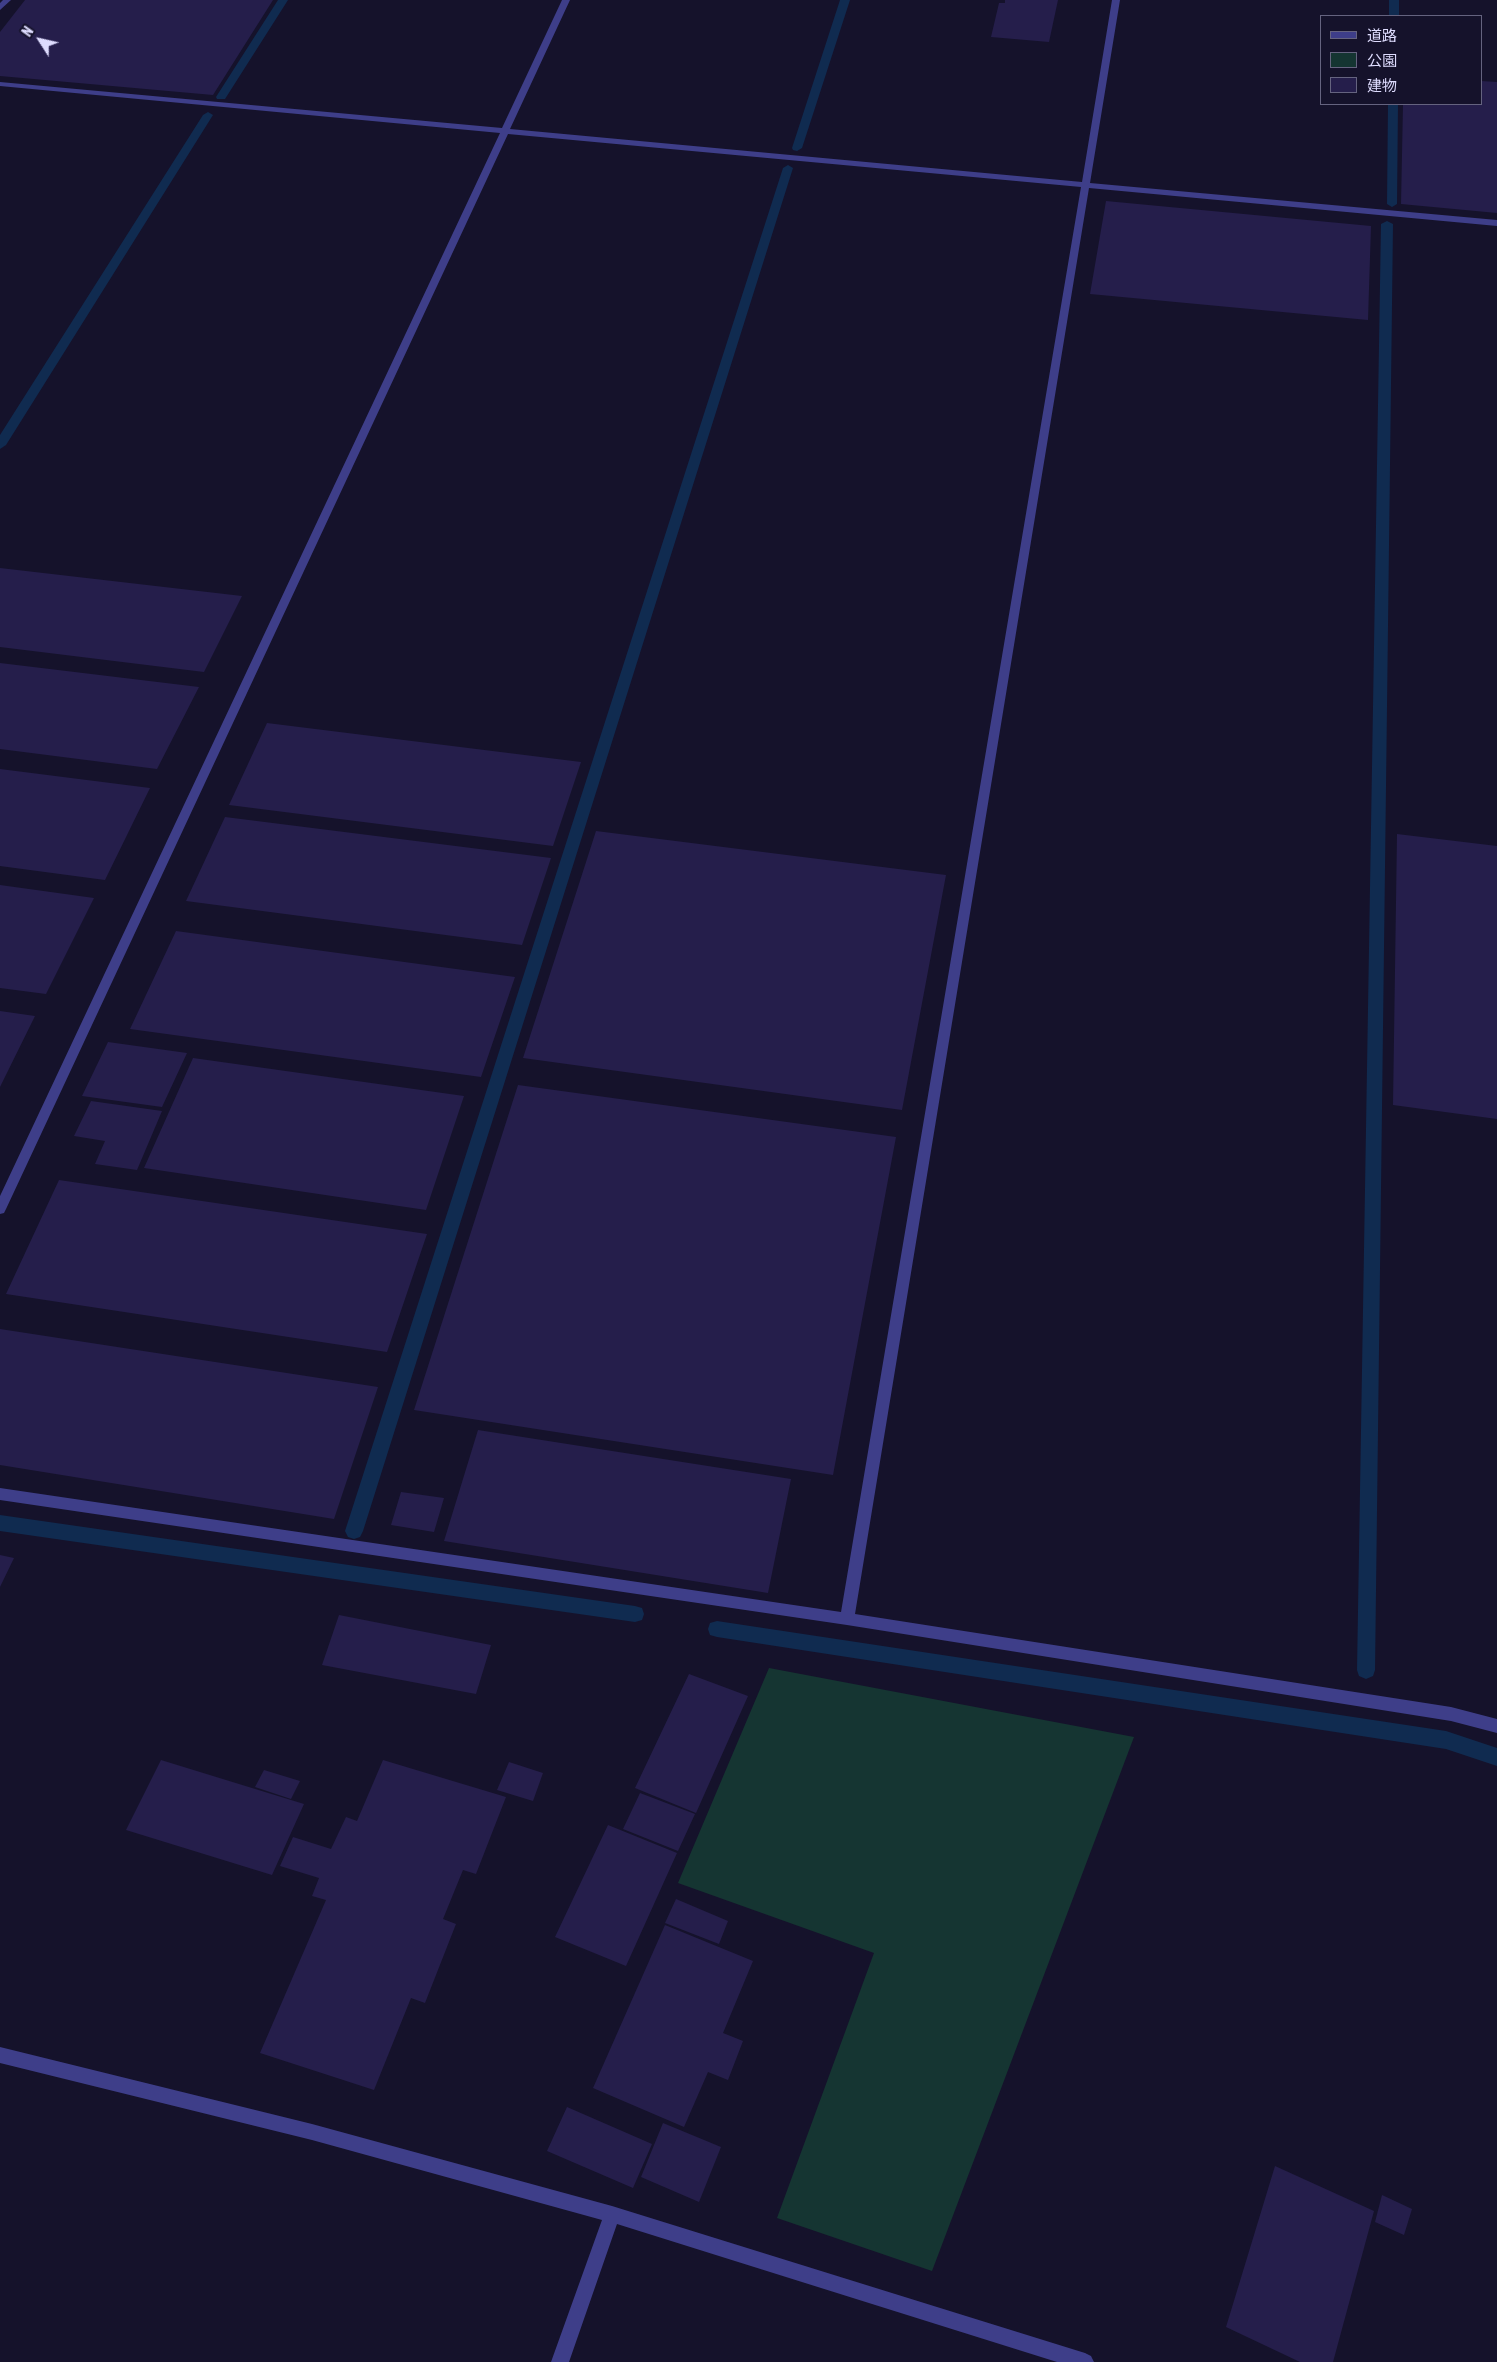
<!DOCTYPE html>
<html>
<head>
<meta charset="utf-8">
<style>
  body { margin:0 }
  #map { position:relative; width:1497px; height:2362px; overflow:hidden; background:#15122b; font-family:"Asap Condensed","Noto Sans JP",sans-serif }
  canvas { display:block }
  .legend { position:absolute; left:1320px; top:15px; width:162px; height:90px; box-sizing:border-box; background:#15122b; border:1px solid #65637f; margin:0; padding:6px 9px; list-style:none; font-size:15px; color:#dedcfe }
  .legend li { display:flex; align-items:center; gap:10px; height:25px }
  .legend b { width:25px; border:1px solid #65637f }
  .north { position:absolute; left:15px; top:15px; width:50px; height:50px; -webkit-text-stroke:4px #15122b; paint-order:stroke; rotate:305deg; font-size:14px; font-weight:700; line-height:20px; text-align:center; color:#dedcfe }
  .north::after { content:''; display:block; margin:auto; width:18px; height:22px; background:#dedcfe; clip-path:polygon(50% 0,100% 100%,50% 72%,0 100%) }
</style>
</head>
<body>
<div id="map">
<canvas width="1497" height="2362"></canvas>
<ul class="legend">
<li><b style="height:6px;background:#3e3e89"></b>道路</li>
<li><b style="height:14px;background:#153532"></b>公園</li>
<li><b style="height:14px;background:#251e4b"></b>建物</li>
</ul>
<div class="north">N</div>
</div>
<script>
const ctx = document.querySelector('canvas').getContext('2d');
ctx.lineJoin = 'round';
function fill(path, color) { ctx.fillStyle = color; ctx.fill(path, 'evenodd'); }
fill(new Path2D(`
  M769,1668L1134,1737L932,2271L777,2218L874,1953L678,1883Z`), '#153532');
fill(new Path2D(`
  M278,0H288L225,99H217L216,97Z
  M840,0H850L802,148L797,151L793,150L792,148Z
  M1389,0H1399V16H1389Z
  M1388,104H1398L1397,204L1392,207L1387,204Z
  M208,112L213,115L6,445L0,449V435L203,115Z
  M788,165L793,168L363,1531L360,1537L354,1539L348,1537L345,1531L783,168Z
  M1387,221L1393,224L1375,1670L1373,1676L1366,1679L1359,1676L1357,1670L1381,224Z
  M0,1515L635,1606L642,1608L644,1614L642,1620L635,1622L0,1531Z
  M717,1621L1446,1731L1497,1748V1766L1446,1749L717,1637L710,1635L708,1629L710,1623Z`), '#102b50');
fill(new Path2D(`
  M25,0H273L213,95L0,76V32Z
  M1005,0H1058L1049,42L991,37L999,3H1005Z
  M1481,81L1497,82V213L1401,204L1403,104H1481Z
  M1106,201L1371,226L1368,320L1090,294Z
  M0,568L242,596L204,672L0,647Z
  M0,663L199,687L157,769L0,749Z
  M267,723L581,762L553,846L229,805Z
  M0,769L150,788L105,880L0,866Z
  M225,817L551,858L522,945L186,901Z
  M596,831L946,875L902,1110L523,1058Z
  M1397,834L1497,846V1119L1393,1105Z
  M0,885L94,898L46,994L0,988Z
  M176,931L515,977L481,1077L130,1029Z
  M0,1011L35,1016L0,1087Z
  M108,1042L187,1053L162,1107L82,1096Z
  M193,1058L464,1096L426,1210L144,1168Z
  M518,1085L896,1137L833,1475L414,1410Z
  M91,1101L162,1111L137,1170L95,1164L105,1141L74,1136Z
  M59,1180L427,1234L387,1352L6,1294Z
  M0,1329L378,1387L334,1519L0,1465Z
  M478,1430L791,1479L768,1593L444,1541Z
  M401,1492L444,1498L434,1532L391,1525Z
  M0,1555L14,1558L0,1587Z
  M339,1615L491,1645L476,1694L322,1665Z
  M689,1674L748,1696L696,1813L635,1788Z
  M161,1760L304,1804L272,1875L126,1830Z
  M383,1760L506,1797L476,1874L463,1870L443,1919L456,1924L425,2003L411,1998L374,2090L260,2053L326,1900L312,1896L319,1878L280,1866L293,1837L331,1849L346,1817L357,1821Z
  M509,1762L543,1773L533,1801L497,1790Z
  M264,1770L300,1781L291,1799L255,1787Z
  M640,1793L695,1814L678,1851L623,1829Z
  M608,1825L677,1853L626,1966L555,1937Z
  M676,1899L728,1921L719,1944L665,1923Z
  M665,1925L753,1961L723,2033L743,2041L728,2080L708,2072L684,2127L593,2088Z
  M567,2107L652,2144L633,2188L547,2151Z
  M663,2123L721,2147L699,2202L641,2177Z
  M1275,2166L1374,2211L1333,2362H1300L1226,2327Z
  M1382,2195L1412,2209L1404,2235L1375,2222Z`), '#251e4b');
fill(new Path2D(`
  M3,0H11L0,10V3Z
  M562,0H570L510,129L1082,182L1112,0H1120L1090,183L1497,220V226L1089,188L855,1614L1451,1707L1497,1719V1733L1451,1721L847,1625L0,1500V1488L841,1612L1081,187L508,134L6,1209L4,1213L0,1214V1196L500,133L0,86V82L502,128Z
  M0,2047L312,2124L612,2206L1085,2353L1091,2356L1094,2362H1057L617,2224L569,2362H551L602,2220L312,2140L0,2063Z`), '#3e3e89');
</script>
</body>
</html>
